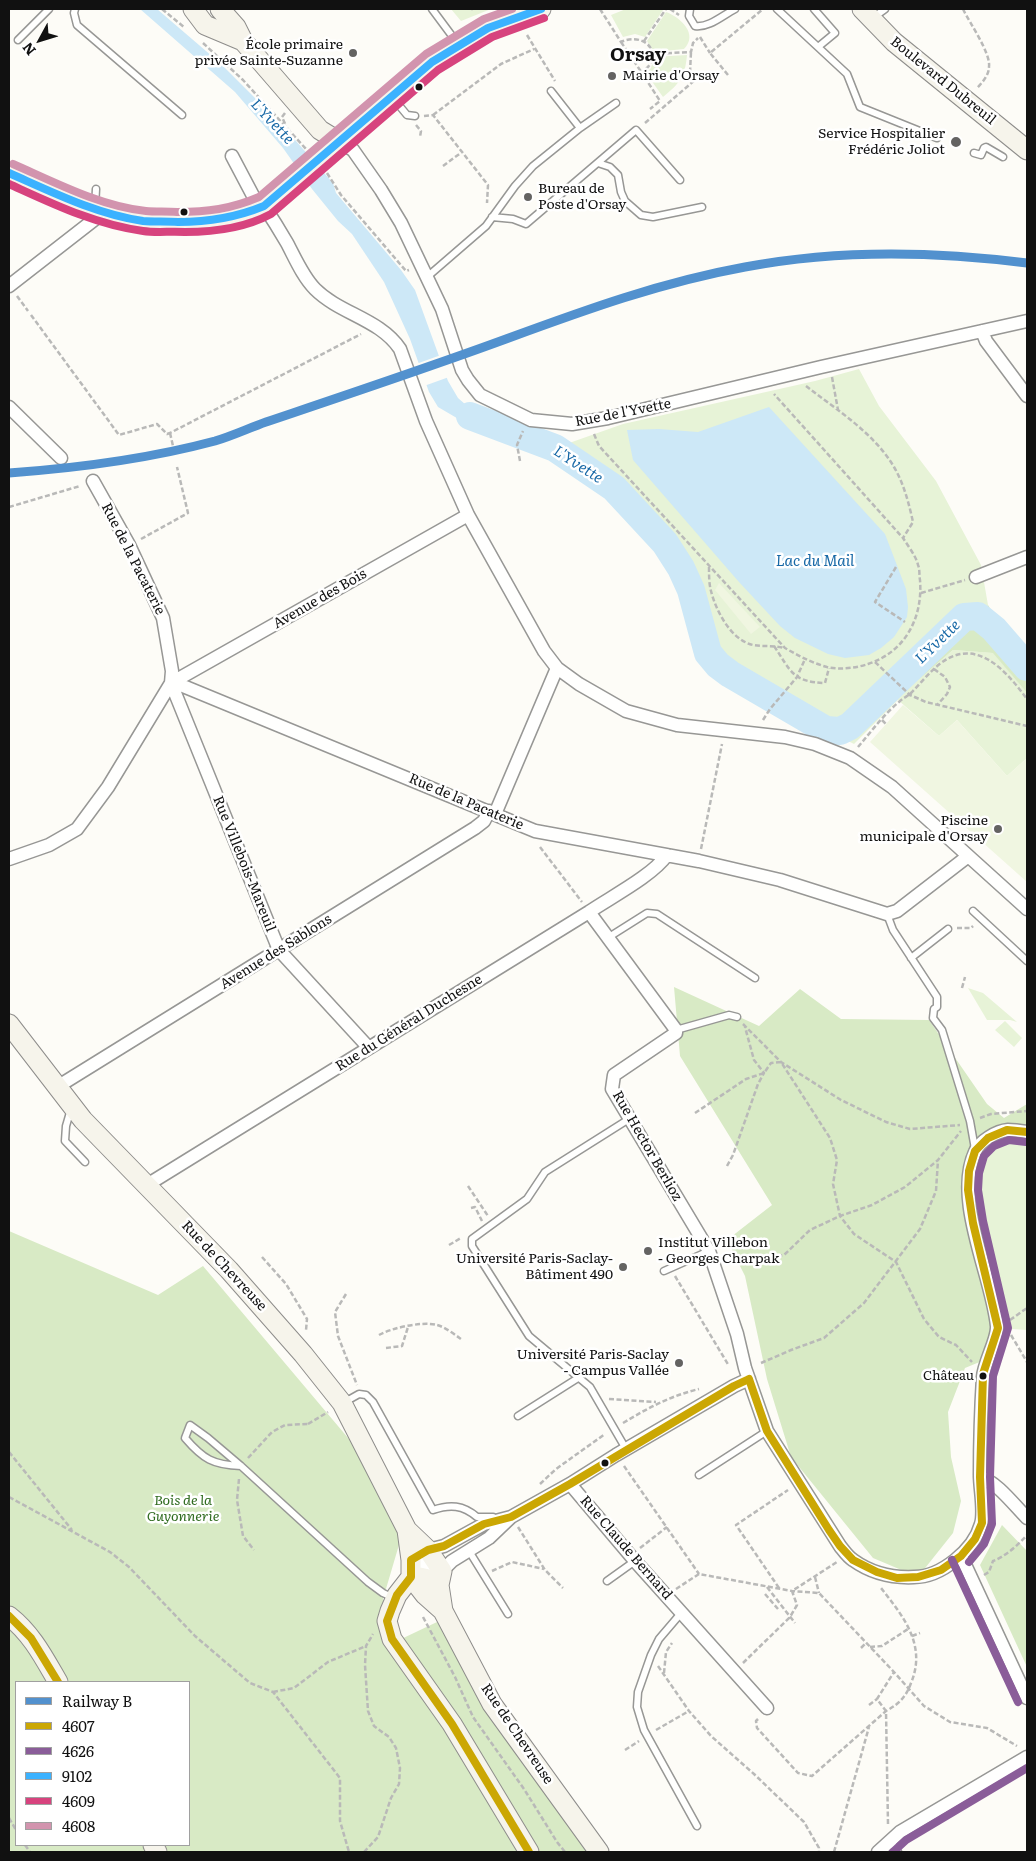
<!DOCTYPE html>
<html>
<head>
<meta charset="utf-8">
<style>
  body { margin:0 }
  #map { position:relative; width:1036px; height:1861px; overflow:hidden; background:#fdfcf7; font-family:Literata,serif }
  canvas { display:block }
  .frame { position:absolute; inset:0; border:10px solid #111; pointer-events:none }
  .legend { position:absolute; left:15px; top:1681px; width:175px; height:165px; box-sizing:border-box; background:#fff; border:1px solid #a0a0a0; margin:0; padding:6px 9px; list-style:none; font-size:15px; color:#111 }
  .legend li { display:flex; align-items:center; gap:10px; height:25px }
  .legend b { width:25px; border:1px solid #a0a0a0 }
  .north { position:absolute; left:15px; top:15px; width:50px; height:50px; -webkit-text-stroke:4px #fff; paint-order:stroke; rotate:231deg; font-size:14px; font-weight:700; line-height:20px; text-align:center; color:#111 }
  .north::after { content:''; display:block; margin:auto; width:18px; height:22px; background:#111; clip-path:polygon(50% 0,100% 100%,50% 72%,0 100%) }
</style>
</head>
<body>
<div id="map">
<canvas width="1036" height="1861"></canvas>
<div class="frame"></div>
<ul class="legend">
<li><b style="height:6px;background:#5291ce"></b>Railway B</li>
<li><b style="height:6px;background:#cba703"></b>4607</li>
<li><b style="height:6px;background:#8a5d99"></b>4626</li>
<li><b style="height:6px;background:#3bb2ff"></b>9102</li>
<li><b style="height:6px;background:#d7437e"></b>4609</li>
<li><b style="height:6px;background:#d294ae"></b>4608</li>
</ul>
<div class="north">N</div>
</div>
<script>
const ctx = document.querySelector('canvas').getContext('2d');
ctx.lineJoin = 'round';
function fill(path, color) { ctx.fillStyle = color; ctx.fill(path, 'evenodd'); }
function stroke(path, color, width, dash) { ctx.strokeStyle = color; ctx.lineWidth = width; ctx.lineCap = dash ? 'butt' : 'round'; ctx.setLineDash(dash || []); ctx.stroke(path); }
function label(font, color, halo, rows, align = 'center') {
  ctx.font = font + ' Literata,serif'; ctx.lineWidth = 5; ctx.setLineDash([]); ctx.textBaseline = 'middle'; ctx.strokeStyle = halo; ctx.fillStyle = color; for (const [text, x, y, turn = 0] of rows) {
    ctx.save(); ctx.translate(x, y); ctx.rotate((+turn || 0) * Math.PI / 180); ctx.textAlign = isNaN(turn) ? turn : align; if (halo) ctx.strokeText(text, 0, 0); ctx.fillText(text, 0, 0); ctx.restore();
  }
}
fill(new Path2D(`
  M451,9H491L461,21Z
  M626,9H660L663,10L645,37L635,34L623,37L611,15Z
  M666,12C680,17 699,34 684,49L654,52L647,41Z
  M687,55C685,77 680,83 663,97L646,73L651,68L654,57Z
  M859,369L879,406L936,481L981,565L988,605L926,673L953,650L994,653L1027,693V758L1007,776L957,720L939,736L898,700L854,744L826,730L718,665L702,631L691,590L665,543L614,488L555,448L623,424L815,381Z
  M968,988L983,993L1017,1022L1010,1020H987Z
  M1005,1021L1022,1038L1014,1047L995,1030Z
  M1027,1132V1330L998,1328L969,1171L988,1138Z`), '#e7f3d7');
fill(new Path2D(`
  M988,605L1012,645L1027,661V693L993,653L953,650L918,680Z
  M674,987L759,1026L800,989L841,1019L929,1020L987,1104L1004,1118L1027,1104V1132L988,1138L969,1171L998,1328L982,1361L965,1368L948,1412L951,1457L961,1501L953,1533L918,1577L873,1558L791,1457L767,1379L745,1276L727,1240L772,1205L680,1056Z
  M9,1231L158,1295L203,1266L354,1445L401,1538L383,1599L397,1641L437,1622L483,1701L593,1852H9ZM16,1682H189V1845H16Z
  M1002,1525L1027,1551V1667L980,1565Z`), '#d8eac5');
fill(new Path2D(`
  M719,583L760,627L751,634L715,590Z
  M903,705L939,736L957,720L1007,776L1027,758V882L870,742Z`), '#f0f6e1');
fill(new Path2D(`
  M140,9H157L220,63L281,124L333,183L336,193L401,270L415,290L448,381L458,398L473,411L507,421L504,435L467,424L438,407L429,392L410,339L384,282L352,234L338,221L312,189L283,148L235,92Z
  M769,407L885,534L906,589L908,607L907,617L894,637L881,648L869,655L845,658L828,654L795,638L780,626L739,582L633,460L627,430L659,429L698,432Z`), '#cde8f7');
fill(new Path2D(`
  M441,355L449,377L424,386L416,364Z`), '#fdfcf7');
stroke(new Path2D(`
  M470,416L555,448L614,488L665,543L681,568L691,590L708,653L718,665L730,674L826,730L840,731L850,726L964,617L978,616L994,629L1027,667`), '#cde8f7', 28);
const lane = new Path2D(`
  M75,9L74,13L77,25L182,115
  M432,9L458,44
  M690,9L689,16L695,26C709,28 723,15 735,9
  M777,9L847,74L860,107L937,138
  M814,9L835,33L818,47
  M874,17L885,9
  M18,40L49,9
  M551,91L580,128L616,103
  M393,98L407,115L415,116
  M974,153L981,155L984,148L986,147L1003,157
  M598,163L610,167L618,175L621,192L625,201L641,215L653,217L702,207
  M95,207L96,189
  M492,217L513,219L526,224L636,130L680,180
  M427,277L486,226L515,186L533,166L580,128
  M973,911L1027,961
  M887,914L893,930L937,997V1007L934,1009L933,1018L942,1030L970,1121L975,1149
  M609,937L647,913L657,914L755,978
  M911,958L948,929
  M676,1030L729,1015L737,1017
  M71,1109L66,1126L65,1141L85,1162
  M664,1271L709,1251
  M343,1403L359,1394L366,1395L373,1402L433,1510C450,1504 463,1505 477,1517H493
  M518,1416L578,1378
  M626,1449L590,1387L529,1336L472,1246V1239L527,1199L545,1172L629,1119
  M241,1466C213,1465 203,1459 185,1438L190,1425L208,1438L241,1466L368,1582L383,1593L394,1598
  M699,1475L767,1431
  M469,1551L508,1614
  M607,1581L635,1561
  M682,1612L659,1639L651,1655L638,1692L637,1707L644,1730L697,1826
  M890,1841L898,1852`);
const street = new Path2D(`
  M338,141L353,150L381,190L401,223L442,309L462,370L468,380L480,395L531,420L572,424L608,418L821,367L1027,321
  M232,156L260,209
  M264,206C272,218 280,231 287,243C295,258 303,277 315,289C340,314 380,319 400,349L426,421L468,515L544,651L557,668L579,684L626,711L677,725L785,737L815,744L850,758L892,787L1027,909
  M9,286L104,212
  M982,331L986,341L1027,396
  M9,407L61,458
  M93,481L129,545L163,618L172,671L171,683L279,950L369,1048
  M976,577L1027,557
  M171,683L183,686L535,831L699,861L780,880L887,914L897,911L967,857
  M495,814L557,668
  M9,859L49,845L77,829L108,787L171,683L468,515
  M589,912L676,1030V1033L614,1075L612,1089L709,1251L737,1334L745,1368L767,1431L840,1546C844,1551 848,1557 853,1560C871,1573 893,1578 914,1577C941,1577 974,1550 981,1524C985,1512 980,1489 980,1475C980,1442 981,1409 983,1377C984,1362 998,1339 997,1326C992,1276 953,1200 975,1152C979,1141 997,1131 1008,1130C1014,1130 1021,1131 1027,1132
  M57,1087L475,828L484,821L489,811
  M147,1185L589,912C611,897 652,876 667,855
  M980,1477C996,1481 1015,1506 1027,1518
  M570,1484L635,1561L767,1708
  M511,1517L484,1524L444,1546L428,1550L411,1560L419,1564L442,1571L452,1561L489,1538L511,1517L570,1484L616,1455L734,1386L749,1379
  M961,1556L1027,1698
  M878,1852L900,1832L1027,1757`);
const secondary = new Path2D(`
  M193,9L205,25L243,41
  M220,9L236,27L243,41L320,130L338,141
  M862,9L894,42L1027,150
  M9,173L51,192L104,212L144,221L207,222L245,214L264,206L355,127L432,62L488,28L541,9
  M9,1024L83,1120L229,1270L303,1354L342,1403L407,1530L428,1550L442,1571L439,1585L443,1611L492,1704L599,1852
  M407,1530L411,1560V1577L425,1595L443,1611
  M439,1585C429,1579 422,1576 411,1577L397,1595L390,1611L387,1621L392,1639L452,1724L529,1852
  M9,1616C32,1634 44,1658 58,1682
  M153,1845L157,1852`);
stroke(lane, '#979795', 9);
stroke(street, '#979795', 15);
stroke(secondary, '#8e8d8b', 21);
stroke(new Path2D(`
  M162,9L184,27
  M471,9H473
  M600,9L621,42C638,34 659,44 650,64C649,67 644,70 642,73L660,101L650,109
  M670,9L679,15
  M963,9C969,22 991,53 989,67C989,75 982,83 977,88
  M527,35L555,81
  M700,37L710,53
  M644,41L666,9
  M621,42L642,73
  M203,43L243,80L306,149
  M652,54L691,52L693,43L698,38
  M728,75L710,53L763,9
  M285,113L282,117L286,126
  M433,115L501,64L534,49
  M424,116L433,115L488,185L487,203
  M645,123L695,80L690,73L691,52
  M416,125L421,131L420,137
  M443,166L462,152
  M327,173L341,195L406,271L409,270
  M17,296L28,311
  M31,315L119,435L157,424L167,434L170,433L361,334
  M832,377L838,410
  M806,386C837,410 874,433 894,467C904,484 909,504 913,522L903,538
  M170,433L173,446
  M594,434L599,446L785,648C799,656 812,663 827,667C840,670 856,668 868,664C905,652 923,618 920,580C919,575 920,569 918,565C916,556 908,546 903,538L774,394
  M520,461L517,445L523,431
  M9,507L80,486
  M141,539L188,513L177,467
  M709,567C709,575 709,584 711,591C716,611 731,640 753,645C763,647 773,645 784,648
  M896,567L875,602L905,622
  M921,593L965,580
  M774,646C791,671 792,682 825,683L829,668
  M875,662L910,695L926,702L1027,726
  M934,669L945,677L950,687L947,694L938,704
  M763,720L770,709L797,677L805,659
  M882,720L887,725
  M858,747C871,732 884,714 899,702C903,698 908,696 911,693C921,683 930,671 941,663C977,636 1007,672 1027,699
  M540,847L582,902
  M701,849L722,744
  M957,928H971L973,926
  M962,988L965,977
  M743,1024L781,1062L841,1100L886,1122L910,1129L960,1125
  M695,1113L746,1079L764,1073L771,1063L781,1062L830,1138L837,1160L833,1184L840,1216L854,1234L896,1262L924,1319L939,1337L956,1345L972,1362
  M980,1118L991,1114L1027,1111
  M727,1166L733,1155L758,1084L764,1073L754,1060L745,1027
  M468,1186L488,1216
  M471,1208L475,1207L482,1221
  M449,1245L461,1238
  M726,1255L749,1261L784,1255L810,1230L840,1216L872,1205L905,1187L938,1160L961,1131
  M262,1257L286,1284L307,1319L306,1330
  M675,1276L729,1366
  M346,1294L335,1312L338,1336L357,1385
  M1010,1320L1027,1308
  M379,1335C391,1328 423,1321 437,1325C445,1327 454,1334 461,1339
  M1011,1335L1027,1362
  M386,1348L402,1346L408,1327
  M761,1363L791,1350L824,1338L864,1303L920,1229L936,1191L938,1160
  M609,1399L656,1402
  M623,1423C648,1408 670,1396 699,1389
  M308,1424L328,1412
  M9,1452L72,1530
  M248,1458L272,1432L285,1425L308,1424
  M624,1466L699,1574
  M239,1479L237,1500L243,1536L254,1550
  M540,1484L556,1469L605,1434
  M9,1497L110,1552L129,1567L195,1636L250,1683L273,1692L340,1778V1821L349,1852
  M518,1527L545,1570L563,1588
  M640,1548L667,1527
  M492,1571L512,1562L544,1569
  M984,1575L989,1572L993,1561C1006,1556 1018,1545 1027,1535
  M815,1577L819,1593
  M767,1587L795,1623
  M779,1588L736,1525L788,1490
  M676,1589L699,1574L792,1591L819,1593L894,1672L924,1706L950,1722L987,1728L1017,1746
  M765,1594L778,1609
  M423,1617L455,1677L473,1717L524,1789L557,1842L565,1852
  M912,1636L920,1633
  M870,1647L882,1646L908,1629
  M861,1648L866,1643
  M743,1663L790,1617L797,1605L792,1591L837,1562
  M658,1666L689,1711L711,1736L754,1774L804,1822L819,1848V1852
  M664,1673L666,1652L672,1643
  M273,1692L294,1688L328,1662L366,1646
  M869,1705L877,1699
  M758,1719L756,1721L757,1728L798,1773L812,1776L886,1711C899,1704 906,1697 911,1683C927,1645 903,1616 881,1588
  M656,1730L689,1711
  M625,1750L639,1741
  M9,1818L16,1830
  M888,1824L886,1711L877,1699L894,1672
  M25,1845L30,1852
  M364,1852L378,1837L391,1798L399,1784L400,1768L396,1748L389,1737L374,1726L368,1711L365,1665L366,1646L373,1634
  M834,1852L869,1727`), '#b9b9b8', 2.5, [5, 2.5]);
stroke(lane, '#fffffe', 6);
stroke(street, '#fffffe', 12);
stroke(secondary, '#f6f4eb', 19);
stroke(new Path2D(`
  M749,1379L767,1431L829,1530L840,1546L853,1560L877,1572L897,1578L918,1577L941,1570L961,1556L975,1539L982,1523L980,1477L983,1374L998,1328L973,1223L968,1190L969,1171L975,1151L988,1138L1007,1130L1027,1132
  M9,1616L31,1638L58,1682
  M529,1852L452,1724L392,1639L387,1621L397,1595L411,1577V1560L428,1550L444,1546L484,1524L511,1517L570,1484L734,1386L749,1379`), '#cba703', 8);
stroke(new Path2D(`
  M952,1560L1018,1702
  M969,1562L984,1544L992,1524L990,1477L993,1376L1008,1328L983,1221L978,1190L979,1173L984,1156L994,1146L1009,1140L1026,1142
  M893,1852L906,1840L1027,1768`), '#8a5d99', 8);
stroke(new Path2D(`
  M9,173C52,192 96,214 143,221C154,222 166,221 178,222C209,222 235,218 264,206L432,62L488,28L541,9`), '#3bb2ff', 8);
stroke(new Path2D(`
  M9,184C51,203 96,225 143,231C156,233 171,231 185,232C214,232 245,228 271,214L438,70L492,37L544,18`), '#d7437e', 8);
stroke(new Path2D(`
  M13,164C54,182 102,207 146,211C156,212 167,211 177,212C207,212 231,209 259,197L426,54L484,19L512,9`), '#d294ae', 8);
stroke(new Path2D(`
  M9,473C78,468 148,459 215,441C232,436 249,428 266,422C346,395 427,368 506,339C585,310 662,282 745,267C839,249 933,251 1027,263`), '#5291ce', 9);
for (const [x, y, r, color] of [
  [353,53,5,"#646362"],
  [612,76,5,"#646362"],
  [419,87,4.5,"#111"],
  [956,142,6,"#646362"],
  [528,197,5,"#646362"],
  [184,212,4.5,"#111"],
  [998,829,5,"#646362"],
  [648,1251,5,"#646362"],
  [623,1267,5,"#646362"],
  [679,1363,5,"#646362"],
  [983,1376,4.5,"#111"],
  [605,1463,4.5,"#111"]
]) { const dot = new Path2D(); dot.arc(x, y, r, 0, 2 * Math.PI); ctx.fillStyle = color; ctx.fill(dot); stroke(dot, '#fff', 2); }
label('13px', '#111', '#fff', [
  ["Château",974,1376]
], 'right');
label('14px', '#111', '#fff', [
  ["École primaire",343,45],
  ["privée Sainte-Suzanne",343,61],
  ["Mairie d'Orsay",622,76,"left"],
  ["Service Hospitalier",945,134],
  ["Frédéric Joliot",945,150],
  ["Bureau de",538,189,"left"],
  ["Poste d'Orsay",538,205,"left"],
  ["Piscine",988,821],
  ["municipale d'Orsay",988,837],
  ["Institut Villebon",658,1243,"left"],
  ["- Georges Charpak",658,1259,"left"],
  ["Université Paris-Saclay-",613,1259],
  ["Bâtiment 490",613,1275],
  ["Université Paris-Saclay",669,1355],
  ["- Campus Vallée",669,1371]
], 'right');
label('14px', '#111', '#fff', [
  ["Boulevard Dubreuil",943,81,39],
  ["Rue de l'Yvette",623,413,-11],
  ["Rue de la Pacaterie",133,559,63],
  ["Avenue des Bois",320,599,-30],
  ["Rue de la Pacaterie",466,802,23],
  ["Rue Villebois-Mareuil",244,864,68],
  ["Avenue des Sablons",276,952,-32],
  ["Rue du Général Duchesne",409,1023,-32],
  ["Rue Hector Berlioz",647,1146,60],
  ["Rue de Chevreuse",224,1266,47],
  ["Rue Claude Bernard",626,1548,49],
  ["Rue de Chevreuse",517,1734,56]
]);
label('italic 14px', '#2f6b1f', '#fff', [
  ["Bois de la",183,1501],
  ["Guyonnerie",183,1517]
]);
label('italic 15px', '#1768a6', '#fff', [
  ["L'Yvette",272,122,47],
  ["L'Yvette",578,465,33],
  ["Lac du Mail",815,562],
  ["L'Yvette",938,642,-44]
]);
label('bold 19px', '#111', '#fff', [
  ["Orsay",638,55]
]);
</script>
</body>
</html>
